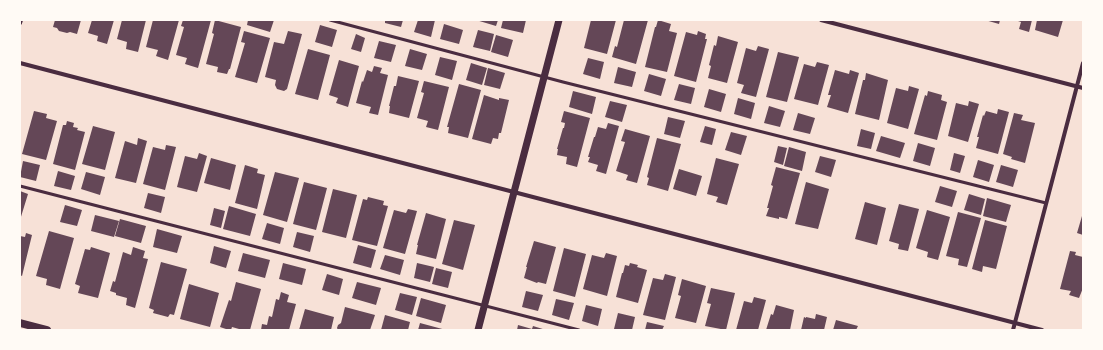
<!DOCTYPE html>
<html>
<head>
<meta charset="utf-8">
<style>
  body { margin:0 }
  #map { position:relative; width:1103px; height:350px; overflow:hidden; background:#f7e1d7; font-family:"Asap Condensed",sans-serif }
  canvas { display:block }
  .frame { position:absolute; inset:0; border:21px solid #fffaf5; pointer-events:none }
</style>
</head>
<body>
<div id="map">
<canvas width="1103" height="350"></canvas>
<div class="frame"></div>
</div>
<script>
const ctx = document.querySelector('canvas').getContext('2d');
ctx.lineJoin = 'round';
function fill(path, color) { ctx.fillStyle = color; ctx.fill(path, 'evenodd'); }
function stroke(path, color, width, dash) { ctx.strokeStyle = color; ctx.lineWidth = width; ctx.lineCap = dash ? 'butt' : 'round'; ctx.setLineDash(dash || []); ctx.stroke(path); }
fill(new Path2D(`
  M55,20H81L77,34L70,32L67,33L59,31L57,28L53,27Z
  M92,20H114L107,44L97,41L98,36L88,33Z
  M122,20H146L138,52L126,49L127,42L117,39Z
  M153,20H179L168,60L156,56L158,50L146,47Z
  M183,20H211L198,68L185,64L187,58L176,55L184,27L181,26Z
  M215,20L241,27L230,69H229L227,74L217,72L218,67L206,64L214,34L212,33Z
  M248,20H274L270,32L247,25Z
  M382,20H403L401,27L385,23V21Z
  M418,20H435L431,37L414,32Z
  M476,20H498L496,26Z
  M503,20H526L523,33L501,28Z
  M591,20H616L607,54L584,48Z
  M624,20L635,21L636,20H648L636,64L612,57L615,46L617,47Z
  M658,20L671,24L669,31L677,33L667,72L645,67L655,27H656Z
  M985,20H1000L999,24Z
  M1015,20H1032L1029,32L1019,29L1021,22Z
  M1037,20H1063L1058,37L1035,30Z
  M444,24L463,30L459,44L440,39Z
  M320,25L337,30L332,47L315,42Z
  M478,30L494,34L490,51L473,47Z
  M244,31L270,38L257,83L235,77L245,43L241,42Z
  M288,31L302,34L287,89L284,91L277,89L275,85L276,80L265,77L274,42L284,44Z
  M698,31L706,34L705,39H707L696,82L674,76L686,32L697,35Z
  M356,34L365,38L361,52L351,49Z
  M496,35L513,40L508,57L491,52Z
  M718,36L738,42L727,83L708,78L711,66L709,65L714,45L716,46Z
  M379,41L396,45L391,62L374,58Z
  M758,46L769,49L756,97L741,93L744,85L737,83L746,48L756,51Z
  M308,49L330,55L318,100L295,94Z
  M410,49L427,54L422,70L405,66Z
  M778,52L799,57L787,102L766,97Z
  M440,57L457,61L452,80L435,75Z
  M588,58L604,62L600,79L583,74Z
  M339,60L359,66L348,107L336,103L338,98L329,95Z
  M817,62L829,65L818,105L794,99L804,64L815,67Z
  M471,63L487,68L482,85L466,80Z
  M374,66L382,68L380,73L388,75L378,115L369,113L371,107L356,103L362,81L363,82L367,70L372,72Z
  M618,67L636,72L632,87L614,83Z
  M488,68L505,73L500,89L484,85Z
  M835,70L849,74L850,70L859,73L848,113L827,107L831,95H828Z
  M866,73L888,80L879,120L855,114L863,80H865Z
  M649,74L666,79L661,96L644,91Z
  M398,76L419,81L409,118L389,113L390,106H389L394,86H396Z
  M424,81L449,87L438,130L426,127L428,121L417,118L424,93L421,92Z
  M459,84L481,90L468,138L448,133L449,127H447Z
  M679,84L695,88L691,104L674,100Z
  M909,86L919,89L908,129L887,123L896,88L908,91Z
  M709,89L726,94L721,112L704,107Z
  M573,91L596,97L592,114L569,107Z
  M928,91L942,95L941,100L947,102L937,140L914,134L925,95L927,96Z
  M484,95L499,100V98L509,100L501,133H499L498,139L493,138L491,144L472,139Z
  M738,98L755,103L751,119L734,114Z
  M610,101L627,105L622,122L605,117Z
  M969,101L979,104L968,142L948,136L956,103L968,106Z
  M769,106L785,111L780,127L764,123Z
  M998,109L1009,112L998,154L976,148L979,137H977L983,115L984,116L986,111L997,114Z
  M34,111L47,114L46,118L57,121L46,160L22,154Z
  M564,111L590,118L577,167L566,164L567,157L557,155L558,149H557L563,128H564L565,123L561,122Z
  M798,113L815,118L810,134L793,130Z
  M1014,113L1023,115L1021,120L1035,123L1025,163L1011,159L1012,157L1003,154Z
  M668,117L685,121L680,138L664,134Z
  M67,121L74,123L73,127L78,128L77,130L85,132L75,170L53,164L63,125H66Z
  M608,123L619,126L606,174L596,171L598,165L588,162L590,157H588L594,137H595L598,127L606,129Z
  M93,126L115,132L105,170L82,164Z
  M705,126L716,129L712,145L700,142Z
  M625,129L650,136L637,183L626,180L628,175L616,171L625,142L621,141Z
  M861,129L875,133L871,149L857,146Z
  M731,132L747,136L741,155L725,150Z
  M881,136L905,143L900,158L876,151Z
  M138,138L147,141L136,183L115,178L125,141L137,145Z
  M657,138L681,144L668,191L647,185L649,178L647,177Z
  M918,143L935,148L930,166L913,161Z
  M166,145L176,147L165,190L143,184L153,147L165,150Z
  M778,146L787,148L783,165L774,162Z
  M789,147L806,152L802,171L784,166Z
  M199,153L207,156L197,192L177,187L185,156L197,159Z
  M954,153L965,156L960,173L950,170Z
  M820,156L836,160L831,177L815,172Z
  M211,158L236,165L230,190L204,183Z
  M716,158L739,164L727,205L716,202L718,197L707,194Z
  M978,160L994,165L989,182L973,177Z
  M23,161L40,165L36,181L20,177Z
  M245,165L258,169L257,173L265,175L257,209L235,203Z
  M1001,165L1018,170L1013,187L996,182Z
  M776,167L800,173L787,219L779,217V219L766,216L769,208H767L773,186L771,185Z
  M679,169L702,176L696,196L673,189Z
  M58,171L75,176L71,190L54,186Z
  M86,172L105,177L100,195L81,189Z
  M275,172L299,178L287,222L263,215Z
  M304,182L327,188L316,230L293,224Z
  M806,182L829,189L818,229L795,224Z
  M940,186L957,191L952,207L935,202Z
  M333,189L357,195L346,238L322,232Z
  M20,191L28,194L20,220Z
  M148,193L165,197L161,213L144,208Z
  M969,194L985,199L981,215L964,210Z
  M368,197L384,201L383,205L388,206L377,246L352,240L363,199L367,200Z
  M987,198L1011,205L1006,222L983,216Z
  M865,202L886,208L877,245L855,239Z
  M899,204L919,209L908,251L898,249L899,244L889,241Z
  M65,205L82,210L77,226L60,222Z
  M229,206L256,214L250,236L223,229Z
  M214,208L225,211L221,228L210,225Z
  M408,209L417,211L405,254L383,248L394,210L406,213Z
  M927,210L950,217L938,260L927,257L928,252L916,248Z
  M958,212L981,218L967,267L958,265L959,259L946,256Z
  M426,213L446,219L436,259L416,254L418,245H417Z
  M95,215L119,221L114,237L91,231Z
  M1082,216H1083V235L1077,233Z
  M120,219L146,226L141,243L115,236Z
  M454,220L475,225L463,270L442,264Z
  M985,220L1007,226L996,269L983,266L982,272L972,269Z
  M267,223L284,228L280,244L262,239Z
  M157,229L182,236L177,253L153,247Z
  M49,231L74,238L60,289L46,285L47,279L36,276Z
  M297,232L314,236L310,252L293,247Z
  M26,233L32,235L22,276L20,275V236L25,237Z
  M534,241L556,247L546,284L538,282L537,283L524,278L527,267H526Z
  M358,245L376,250L371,268L353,263Z
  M214,246L231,251L226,268L210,263Z
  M91,247L110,253L98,298L78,293L80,286L75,284L85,249L90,250Z
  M133,247L145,251L143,258L148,259L135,308L126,305L127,298L116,295V293L110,291L113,281L115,282L123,252L131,255Z
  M564,248L586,254L575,297L553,291Z
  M1070,251L1076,252L1075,255L1083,257V288L1079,298L1069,295L1071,291L1060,289Z
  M243,253L270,260L265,278L238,271Z
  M606,253L617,256L607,296L583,289L592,255L604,258Z
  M385,255L404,260L400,275L380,269Z
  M161,262L187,269L174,315L170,314L168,317L153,313L154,310L149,308Z
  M283,263L306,269L302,285L279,279Z
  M417,263L434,267L430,282L414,278Z
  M630,263L638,265L637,267L647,270L638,303L616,297L622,273H623L625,265L629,266Z
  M436,268L452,272L448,288L432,284Z
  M327,274L343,279L339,295L322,290Z
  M665,274L676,277L665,320L643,315L653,278L663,280Z
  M682,279L706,286L696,323L675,318L681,296L678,295Z
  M236,282L261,289L250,330H239V329L232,327L231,330H229L220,327L229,300L231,301Z
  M357,282L381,288L376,305L352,298Z
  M189,284L219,293L210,327L180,319Z
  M711,288L735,293L726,330L705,326L711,304L707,303Z
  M526,291L543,295L538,311L522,307Z
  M281,292L289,295L287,302L296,304L289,330H261L262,324L267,325L269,316L272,317L276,299L279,300Z
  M400,293L417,297L412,315L395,310Z
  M754,297L766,300L758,330H736L744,301L752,303Z
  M421,298L446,305L441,323L416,316Z
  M556,299L574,303L569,320L552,315Z
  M586,305L602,309L598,326L582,321Z
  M776,305L794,310L790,330H766L771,314L773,315Z
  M345,307L375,315L370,330H338L337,328L338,325L341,323Z
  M305,309L334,317L331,330H299Z
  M618,313L635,317L632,330L614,329Z
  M816,314L827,317L824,330H801L804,317L806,318V317L815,319Z
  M385,315L410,322L408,330H381Z
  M836,320L858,326L856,330H833Z
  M647,322L664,326L662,330H645Z
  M420,323L446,330H418Z
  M518,325L532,329L533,326L546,330H517Z`), '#644757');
stroke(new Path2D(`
  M330,20L563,82L1046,203
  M20,186L579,330`), '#4a2c40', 3);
stroke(new Path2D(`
  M821,20L1083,88
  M20,23L21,20
  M20,63L1042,330
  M1013,330L1083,63`), '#4a2c40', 4);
stroke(new Path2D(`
  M478,330L559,20`), '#4a2c40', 7);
stroke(new Path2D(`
  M20,323L47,330`), '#4a2c40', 8);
</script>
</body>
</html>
